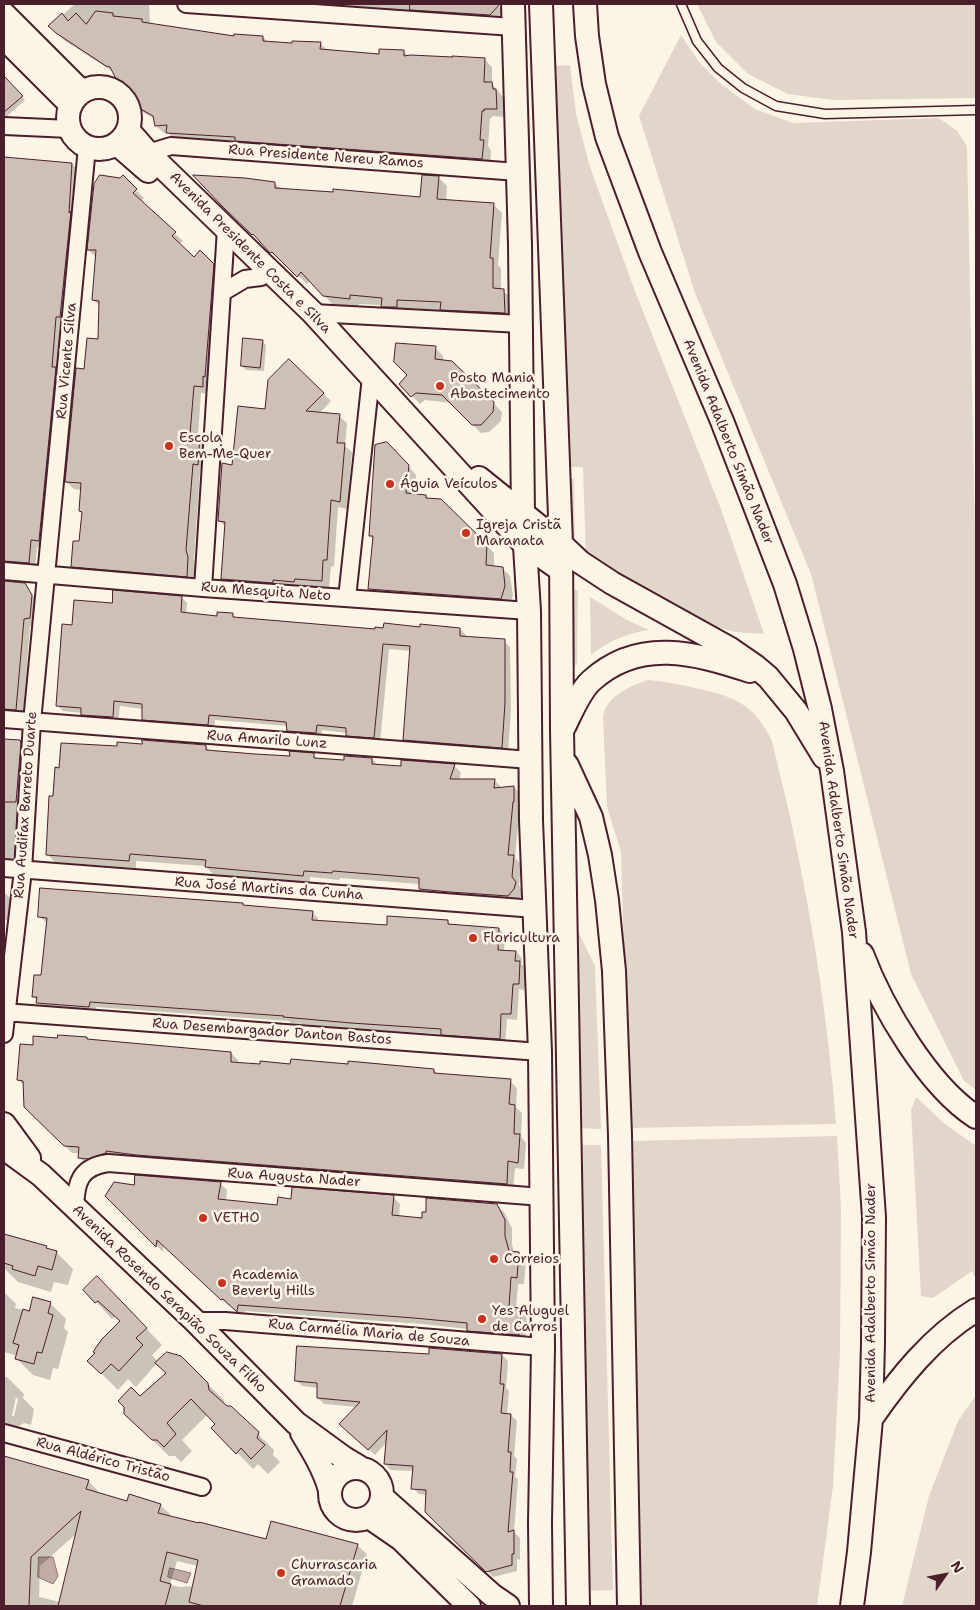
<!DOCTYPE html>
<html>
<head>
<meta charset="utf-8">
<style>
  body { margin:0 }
  #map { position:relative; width:980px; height:1610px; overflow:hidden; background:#fcf5e5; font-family:"Shantell Sans",sans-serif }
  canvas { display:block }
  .frame { position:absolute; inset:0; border:5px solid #4a1f2b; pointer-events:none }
  .north { position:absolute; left:920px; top:1550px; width:50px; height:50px; -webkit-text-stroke:4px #fcf5e5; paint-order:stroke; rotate:57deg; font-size:14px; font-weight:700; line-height:20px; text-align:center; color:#4a1f2b }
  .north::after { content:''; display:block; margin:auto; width:18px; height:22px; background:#4a1f2b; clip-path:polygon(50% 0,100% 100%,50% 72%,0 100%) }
</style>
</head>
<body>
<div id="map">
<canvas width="980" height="1610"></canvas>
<div class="frame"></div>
<div class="north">N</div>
</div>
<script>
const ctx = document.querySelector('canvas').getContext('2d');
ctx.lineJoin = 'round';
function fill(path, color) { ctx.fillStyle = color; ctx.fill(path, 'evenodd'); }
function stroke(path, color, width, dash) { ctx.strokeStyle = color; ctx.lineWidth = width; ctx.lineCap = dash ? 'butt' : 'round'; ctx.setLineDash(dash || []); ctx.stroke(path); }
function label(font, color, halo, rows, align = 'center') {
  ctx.font = font + ' "Shantell Sans",sans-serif'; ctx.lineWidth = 5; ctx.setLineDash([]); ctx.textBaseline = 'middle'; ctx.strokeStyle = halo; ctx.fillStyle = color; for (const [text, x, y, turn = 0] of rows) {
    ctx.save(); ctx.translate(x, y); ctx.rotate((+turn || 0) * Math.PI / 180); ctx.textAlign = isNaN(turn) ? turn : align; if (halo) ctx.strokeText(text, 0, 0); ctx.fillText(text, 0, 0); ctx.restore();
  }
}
fill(new Path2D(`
  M697,4H976V98L833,100L788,94L748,74L716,42Z
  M681,35L699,62L721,84L755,109L793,123L939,118L957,131L967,146L976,577V1090L964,1081L911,974L811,574L695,293L639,116Z
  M570,65L576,114L590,167L633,286L721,509L764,634L735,632L709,625L586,559L583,467H564L556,66Z
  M564,479H574L575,550L565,541Z
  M567,585L578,591L577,664L567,670Z
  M590,597L627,620L649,630C625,634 611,640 591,655Z
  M648,680C663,681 676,684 691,687C731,696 753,701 772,741C780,775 789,810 796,845C815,937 829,1030 836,1124L629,1128L621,852L607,807L603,717C606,696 630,686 648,680Z
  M572,919L595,966L601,1129L576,1128Z
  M916,1097L945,1124L976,1146V1280L972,1271L933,1298L921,1296L911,1110Z
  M837,1136L841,1209L840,1351L833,1486L817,1606H642L629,1141Z
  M576,1145H601L613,1590L588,1591Z
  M976,1395V1606H902L929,1496L958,1421Z`), '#e2d5ca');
const water = new Path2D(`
  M39,1557H53L58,1576L53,1584L38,1577Z
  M170,1568L191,1573L187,1583L168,1577Z`);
fill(water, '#c0aca5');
stroke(water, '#917474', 1);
fill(new Path2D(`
  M75,4H149L150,25L235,38L263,37L268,42L293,44L294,42L321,44L328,51L380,55L404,52L409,57L484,59L492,67V84L504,98V117L492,116V118H490L488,146L491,150L490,167L175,140L168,133H164L156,126L155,119L137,109L129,101L115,73L65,41L50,26Z
  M229,4H497L505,15L498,23Z
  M4,78L25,100L4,119Z
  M4,158L72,164L79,171L66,323H62L46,547H37L35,569L4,571Z
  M123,177L144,198L140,202L183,241L179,244L194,258L200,252L221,273L210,394L201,393L198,436L207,443L205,472L200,471L194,559L195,565L194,584L80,574L72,566L80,543L83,514L80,511L81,490L74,489L66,482L85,370L99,340L100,306L93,300L97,258L88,250Z
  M438,177L447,186L446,201L493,204L502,213L498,265L501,268V290L513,299V321L450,318L442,310L406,308L405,316L391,315L381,305L359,304L358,307L333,305L311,281L307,284L281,260L280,261L225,207L274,183L281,189L421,198Z
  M262,341L266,345L264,371L246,370L242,366Z
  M435,348L443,356V361L452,362L502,412L501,421L489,432L481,433L451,403L425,400L420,404L401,384Z
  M289,360L331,401L319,414L339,416L347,423L345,446L352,452L347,509L338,507L334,567L331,566L329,588L302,586L301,589L230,586L222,579L226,527L219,521L233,466L266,410Z
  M395,451L416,475L415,495L426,496L429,499L441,500L494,553V567L502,568L510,576L513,595L509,607L378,597L370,588L374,539L370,535Z
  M4,581L24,584L38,602L36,625L30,626L23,716L4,715Z
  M181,597L187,603L186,614L218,617L232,614L237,619L376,630L421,628L460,629L466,635L465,638L504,641L510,647L511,710L508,753L410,745L404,740L411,651L389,649L380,743L353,741L347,735V733L322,730L321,738L294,736L288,730V726L215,720L214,730L149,725L143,719V709L120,706L118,723L88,720L82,713L63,711L57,705L73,626L113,605Z
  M4,740L19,741L27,750L20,866L4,865Z
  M206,746L211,752L291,758L313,754L319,760L345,762L372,759L379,766L402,768L454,765L461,773L459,780H494L502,788L514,787L521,794L515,858L521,864L519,885L522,890L521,896L516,902L427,896L420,888V884L340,878L339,880L310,877V883L213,874L205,866L136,861V868L55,862L47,854L54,798L118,747Z
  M4,892L12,900L10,921L5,920L4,937Z
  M242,904L245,907L312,912L318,918V921L388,926L447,921L452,926L499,929L505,935L504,951L516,952L522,958L521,964L526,968L524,990L519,989L517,1020L507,1019L505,1045L448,1040L442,1034L358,1029L291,1023L289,1021L96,1007L95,1012L44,1009L33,996L42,977L47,923L40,917Z
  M4,946L12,954L4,1011Z
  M88,1041L231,1053L238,1060V1064L349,1065L434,1070L439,1075L510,1081L517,1088L516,1107L522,1113L521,1137L526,1143L524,1169L515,1168L513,1191L86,1164L79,1157L80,1153H72L25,1106L24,1086L19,1080L34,1046Z
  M220,1183L227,1190L226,1201L278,1206L292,1200L393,1197L400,1204L399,1217L423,1219L496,1205L504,1212L512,1228V1244L514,1253H519L526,1260L524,1284H518L516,1309H520L527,1316L525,1341L475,1337L468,1329L422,1324L245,1311L244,1317L230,1305L229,1306L164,1245L163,1252L107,1196L135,1186Z
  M4,1239L46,1247L50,1251L56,1252L73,1269L68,1285L54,1282L51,1292L18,1282L4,1268Z
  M85,1290L113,1294L162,1345L152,1355L158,1362L180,1357L224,1400L225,1406L231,1407L274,1450L273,1455L280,1462L268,1474L258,1464L253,1469L213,1428L216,1424L207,1415L182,1440L192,1451L181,1462L175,1456H169L142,1430L140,1398L168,1373L157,1363L136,1387L128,1379L118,1390L89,1361L121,1322L116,1316L112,1319Z
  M4,1292L16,1304L15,1308L30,1312L50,1303L66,1319L64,1328L68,1332L58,1369L53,1368L50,1380L33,1375L17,1359L18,1356L4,1352Z
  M430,1355H502L508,1361L506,1388L509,1391L507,1415H511L517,1421L514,1456L517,1459L515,1477L518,1479L514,1532L520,1538V1560L517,1559V1571L493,1577L426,1512L427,1495L419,1494L413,1488L414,1471L391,1470L385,1464L387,1442L375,1455L346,1430L357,1407L324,1404L318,1398V1388L302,1386L296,1380Z
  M4,1377H7L24,1394L23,1398L34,1409L31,1425L24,1423L17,1427L4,1423ZM16,1397L18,1399L14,1416H12Z
  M4,1458L51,1470L88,1481L98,1491L97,1494L128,1502L160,1505L170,1514L169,1517L267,1540L357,1545L367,1554L352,1606H4ZM77,1533L60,1602L39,1597L40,1566ZM177,1561L198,1566L194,1586L180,1587L170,1585Z`), '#0003');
const building = new Path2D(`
  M410,4H500L490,15L410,10Z
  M96,11L113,13V16L142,19V22L234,36V34L263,36V41L292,43V41L321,42L320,49L379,54V49L404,50V56L410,55L453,57L452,56L485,58L484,82H492L493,89H496L497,109H484V111H482L480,140H484L482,159L235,141V137L166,133L167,125L155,126L153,116L128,102L110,67L106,66L56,33L48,26L62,13L68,21L76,13L86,24Z
  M4,76L23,96L4,112Z
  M4,157L72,163L69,213L71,211L60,317H56L52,367H56L39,541L31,540L29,563L4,561Z
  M100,175L120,178L123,175L137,189L133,193L176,232L172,236L194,257L200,250L214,264L205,377L203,376V387L194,386L190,434L200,435L198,465L193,464L186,550L188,557L187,577L71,567L73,541H79L82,512L79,511L81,483L65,482L76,368L84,369L87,338L98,339L99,301L92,300L96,250H87L94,184Z
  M193,175L245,178L275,182V188L333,192V189L420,197L422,175L439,176L437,199L494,203L490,258H493V288L504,289L505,313L440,310L441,302L397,300V307H381L382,298L350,295V299L323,296L301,272L297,277L272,252L270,253L253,234L252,235L224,208Z
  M243,338L263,340L260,368L241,366Z
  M396,343L436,346L435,359L452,361L494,402L493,412L481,425H472L442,395L416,393L411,397L399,384L407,375L394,362Z
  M289,359L324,393L306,411L340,414L337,443H345L340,502L331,500L327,560H323L322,581L295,579L294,582L273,580V583L221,579L225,522L218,521L222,463L232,465L238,406L265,409L268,380Z
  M387,442L409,465L406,493L426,495V498L441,499L487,544L486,565L503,567L505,586L501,599L368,589L373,536H369L375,445Z
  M4,581L25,583L32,595L30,618L24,619L16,710L4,709Z
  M113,590L182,596L181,612L217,616V612L233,613V617L375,629V627L383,628L384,623L420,627V624L460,628V636L505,639V703L502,748L403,740L410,646L383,644L374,738L346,736V728L317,725L316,733L287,731L286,722L209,715L208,725L142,720V704L114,701L113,717L81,715V708L56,706L62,624L72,625L74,600L112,603Z
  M4,739L20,740L21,743L16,802H4Z
  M142,740L206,745V750L255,754L290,756L289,751L314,753V758L344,760V756L372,758V764L401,766V760L455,764L450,779H495L494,788L514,786V802H513L508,855H514L512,877L516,882L514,889L508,896L450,892L419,889V878L333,871L332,873L304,871L303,876L205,867L206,860L130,854L129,861L46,855L49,796H53L55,767L59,768L61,743L117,746V742L142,744Z
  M40,888L243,903V905L313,911L312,920L387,925V916L448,920V924L499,928L498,950L516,951L515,961H520L519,984H513L511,1014H501L500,1039L441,1035V1029L351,1023L283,1017L284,1016L90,1002L89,1007L36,1003L37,997H32L34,975H41L47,918L38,917Z
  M58,1035L87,1037V1039L231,1052V1062L260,1064V1061L290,1064L291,1059L348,1064V1061L434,1069V1073L511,1079L509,1104L515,1105L514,1134H520L518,1163L508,1161L507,1184L136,1155L106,1151V1153L88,1159L78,1158L79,1147L64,1146L24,1107L23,1081L17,1080L20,1044L33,1045V1036L57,1038Z
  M135,1175L221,1182L218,1199L277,1205L278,1197L291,1199L292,1187L394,1195L392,1215L422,1218V1212H426V1198L497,1204L505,1220V1236L509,1251L519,1252L517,1278L511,1277L509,1307L521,1308L519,1335L467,1331V1323L414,1318L238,1305L237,1312L223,1299L221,1300L157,1240L156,1247L105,1196L114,1182L134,1185Z
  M4,1234L47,1246L46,1248L57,1251L52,1270L38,1266L35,1276L12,1269L13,1266L4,1263Z
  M97,1276L147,1328L136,1338L143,1345L119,1371L111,1364L101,1374L87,1361L95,1353L93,1352L95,1349L102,1339L120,1321L98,1301L95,1303L83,1290Z
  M33,1297L51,1302L48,1313L53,1315L42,1353L37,1352L34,1364L15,1359L19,1345L13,1343L23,1309L29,1311Z
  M297,1346L429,1354V1348L502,1354L500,1384H504L501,1413L511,1414L508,1452H511L510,1472H513L508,1532L514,1530V1554H512V1565L486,1572L425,1512L426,1490L411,1489L413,1466L384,1464L387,1430L368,1450L339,1424L360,1402L317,1398V1383L295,1381Z
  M167,1352L181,1356L208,1383L209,1390L227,1406H231L259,1432L257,1438L265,1445L251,1459L241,1448L236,1454L211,1428L215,1424L191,1399L167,1423L176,1434L164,1447L157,1440H152L124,1414V1407L118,1401L131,1387L140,1396L166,1373L155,1363Z
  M4,1456L89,1480L86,1489L127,1501L129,1494L161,1504L158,1513L199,1523V1522L266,1539L271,1521L358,1544L340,1606H204L189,1602L198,1560L167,1552L160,1581L171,1584L165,1606H58L81,1511L31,1557L29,1606H4Z`);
fill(building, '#cfc0b7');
stroke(building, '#4a1f2b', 1);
const lane = new Path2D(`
  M681,4L697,41L718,68L743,88L776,106L825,114L976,110`);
const street = new Path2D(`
  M186,4L513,27
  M4,126L70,129
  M141,158L148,153L171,146L518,172
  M223,292L245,279L261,277
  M313,313L521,324
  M4,571L203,588L529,611
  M203,588L226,229
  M347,598L371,377
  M4,719L530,760
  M4,868L535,909
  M4,1012L540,1052
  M4,1034L23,870L32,722L87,147
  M75,1207C76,1182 80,1167 108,1163L542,1197
  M195,1321H225L543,1347
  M4,1433L202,1487`);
const secondary = new Path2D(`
  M513,4L520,244L523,514L529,611L531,820L540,1052L543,1347L540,1523L541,1606
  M541,4L561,544L562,730L578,1606
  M585,4L587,36L594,84L607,137L650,252L722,421L785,584L805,649L820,709L832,771L854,932L874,1217L873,1343L871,1419L859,1552L852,1606
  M4,14L82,92
  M4,38L71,105
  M68 118a31 31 0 1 1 62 0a31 31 0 1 1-62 0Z
  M128,130L148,153L313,313L524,544L561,570
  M117,144L148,171
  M479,478L561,544L580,562L612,583L729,648L755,666L768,677L796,711L824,757
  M564,727C571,713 580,691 591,681C639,637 695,653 750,671
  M567,765L591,817L600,855L607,900L614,971L620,1135L629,1606
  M862,954C882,1007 928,1086 976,1117
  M4,1124L29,1158
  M4,1148L41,1175L195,1321L296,1423L344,1458L359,1467
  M871,1419C900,1377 932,1337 976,1310
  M302,1433C313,1451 324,1469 330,1490
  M330 1494a26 26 0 1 1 52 0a26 26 0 1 1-52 0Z
  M382,1497L492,1595L508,1606
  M369,1517L401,1539L469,1606`);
stroke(lane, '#4a1f2b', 11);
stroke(street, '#4a1f2b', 20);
stroke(secondary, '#4a1f2b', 26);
stroke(lane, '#fcf5e5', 8);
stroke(street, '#fcf5e5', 16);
stroke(secondary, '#fcf5e5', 22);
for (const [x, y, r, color] of [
  [440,386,5,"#c8321e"],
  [169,446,5,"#c8321e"],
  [390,484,5,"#c8321e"],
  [466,533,5,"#c8321e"],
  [473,938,5,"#c8321e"],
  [203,1218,5,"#c8321e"],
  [494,1259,5,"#c8321e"],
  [222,1283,5,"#c8321e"],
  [482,1319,5,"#c8321e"],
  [281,1573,5,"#c8321e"]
]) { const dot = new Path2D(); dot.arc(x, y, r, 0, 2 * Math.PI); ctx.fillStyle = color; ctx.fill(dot); stroke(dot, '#fcf5e5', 2); }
label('14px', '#4a1f2b', '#fcf5e5', [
  ["Rua Presidente Nereu Ramos",326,157,4],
  ["Avenida Presidente Costa e Silva",250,253,45],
  ["Rua Vicente Silva",67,361,-85],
  ["Avenida Adalberto Simão Nader",728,442,68],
  ["Rua Mesquita Neto",266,592,4],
  ["Rua Amarilo Lunz",267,740,4],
  ["Rua Audifax Barreto Duarte",26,805,-86],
  ["Avenida Adalberto Simão Nader",838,830,82],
  ["Rua José Martins da Cunha",269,889,4],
  ["Rua Desembargador Danton Bastos",272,1032,4],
  ["Rua Augusta Nader",294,1178,4],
  ["Avenida Adalberto Simão Nader",871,1293,-90],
  ["Avenida Rosendo Serapião Souza Filho",169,1299,44],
  ["Rua Carmélia Maria de Souza",369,1333,5],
  ["Rua Aldérico Tristão",103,1460,15]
]);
label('14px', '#4a1f2b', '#fcf5e5', [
  ["Posto Mania",450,378],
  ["Abastecimento",450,394],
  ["Escola",179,438],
  ["Bem-Me-Quer",179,454],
  ["Águia Veículos",400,484],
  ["Igreja Cristã",476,525],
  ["Maranata",476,541],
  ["Floricultura",483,938],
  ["VETHO",213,1218],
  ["Correios",504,1259],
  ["Academia",232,1275],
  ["Beverly Hills",232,1291],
  ["Yes Aluguel",492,1311],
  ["de Carros",492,1327],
  ["Churrascaria",291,1565],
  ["Gramado",291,1581]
], 'left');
</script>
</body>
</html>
